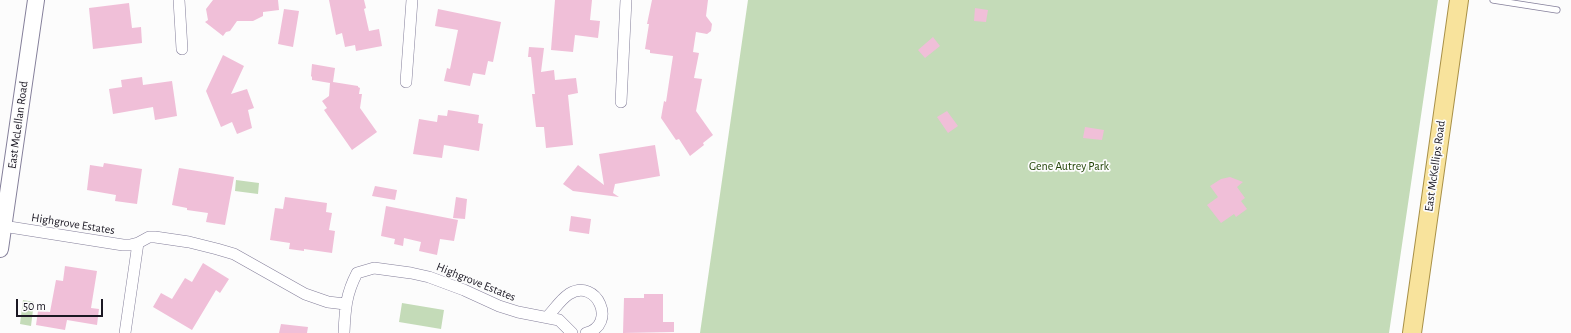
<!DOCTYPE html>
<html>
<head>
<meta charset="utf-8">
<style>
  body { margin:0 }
  #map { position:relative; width:1571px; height:333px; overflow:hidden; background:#fcfcfc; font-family:"Alegreya Sans",sans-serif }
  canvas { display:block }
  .scale { position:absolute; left:16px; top:299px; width:87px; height:18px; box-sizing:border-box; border:2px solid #1b1823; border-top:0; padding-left:5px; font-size:12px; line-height:14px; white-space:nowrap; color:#1b1823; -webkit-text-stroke:3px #fcfcfc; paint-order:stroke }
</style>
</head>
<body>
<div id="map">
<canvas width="1571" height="333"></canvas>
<div class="scale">50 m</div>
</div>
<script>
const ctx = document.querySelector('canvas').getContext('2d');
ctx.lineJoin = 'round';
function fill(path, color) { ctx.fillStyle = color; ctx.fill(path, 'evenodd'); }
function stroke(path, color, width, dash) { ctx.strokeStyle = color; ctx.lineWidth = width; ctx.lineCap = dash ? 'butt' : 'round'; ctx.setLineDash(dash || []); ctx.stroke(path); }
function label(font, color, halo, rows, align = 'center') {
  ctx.font = font + ' "Alegreya Sans",sans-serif'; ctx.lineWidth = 3.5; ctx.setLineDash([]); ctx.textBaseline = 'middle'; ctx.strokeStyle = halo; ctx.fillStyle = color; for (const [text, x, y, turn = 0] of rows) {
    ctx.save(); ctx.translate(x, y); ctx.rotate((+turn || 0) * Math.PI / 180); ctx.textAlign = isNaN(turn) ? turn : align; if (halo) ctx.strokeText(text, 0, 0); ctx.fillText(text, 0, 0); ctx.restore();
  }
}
fill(new Path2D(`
  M748,0H1438L1389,333H700Z
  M236,180L259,183L258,194L235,191Z
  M23,300L34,302L31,326L20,324Z
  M402,303L444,310L441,329L399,322Z`), '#c4dbb8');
fill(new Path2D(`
  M213,0H278L279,10L263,12V16L253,21H237L230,31L226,32L223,36L205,22L208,20L206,9Z
  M329,0H364L366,8L364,9L369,31L379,29L382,46L356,51L355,45L345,47L342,33L336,35Z
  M555,0H592L590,20L600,21L598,38L575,35L573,52L551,50Z
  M652,0H708L706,16L712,24L711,31L707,34L696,32L693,52L699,53L694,78L702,79L696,111L713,135L703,143L704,145L690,156L679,139L676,140L661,118L664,101L666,102L673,56L650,53V50L645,49L649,24H647Z
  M129,3L132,28L141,27L142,43L93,49L89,8Z
  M975,8L988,10L986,22L974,21Z
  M284,9L299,11L293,47L278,44Z
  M438,9L501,22L493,62L488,61L485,75L473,73L470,86L444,81L447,68L450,69L458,30L435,26Z
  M933,37L940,46L925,58L918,50Z
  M529,47L544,48L541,72L554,70L555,80L576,78L578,93L568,95L573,145L546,148L544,127H536L532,94H535L531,57H528Z
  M223,55L244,66L231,94L247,89L254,108L248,110L252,128L237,134L232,122L221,127L206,91Z
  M312,64L335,68L333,82L358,86V87L360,88L359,94H362L360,108L377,132L352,150L324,110L327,108L322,101L329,96L330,83L312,80V77L311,76Z
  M142,77L143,85L172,81L177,116L155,120L153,107L113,114L109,89L122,87L121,80Z
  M448,110L479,115L478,123L483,124L479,151L444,145L442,158L413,154L419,119L437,122L438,115L447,116Z
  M947,111L958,126L948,133L937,117Z
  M1085,127L1104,130L1102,140L1083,138Z
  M655,145L660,176L615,184L613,193L619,197L573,191L563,184L578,165L604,185L599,154Z
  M104,163L142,169L137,204L115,201L116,195L87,190L90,165L103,167Z
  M179,168L234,177L225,225L206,222L208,213L187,210V208L172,205Z
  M1230,177L1243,182L1237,187L1245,198L1241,201L1247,209L1236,217L1234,214L1221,223L1207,205L1218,197L1210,186L1221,179Z
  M375,186L397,190L395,200L372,196Z
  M285,197L327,203L326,212L332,213L329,230L335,231L332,253L304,249V251L289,249L290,243L270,240L275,208L283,209Z
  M456,197L467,199L465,219L453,218Z
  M386,206L458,220L454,241L440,239L437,255L419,251L421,242L404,238L403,246L394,244L395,239L381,236Z
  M571,216L591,219L589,234L569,231Z
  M203,263L229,279L220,293L216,290L192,330L153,307L161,293L172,299L185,278L192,282Z
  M65,266L97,271L91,308L99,309L97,325L67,320L65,330L36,325L38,311L50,312L56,280L63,281Z
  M644,294H663V322H674V332L623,333L624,298H644Z
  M281,324L308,327L307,333H279Z`), '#f0bfd8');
const lane = new Path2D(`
  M1493,0L1557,10`);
const street = new Path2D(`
  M179,0L182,49
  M406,82L412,0
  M621,102L626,0
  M3,226L123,245H130L138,243L149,237H155L189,242L217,249L234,254L305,294L328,302L345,304
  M547,317C554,310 560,300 569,294C597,277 618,325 586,333
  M125,333L138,243
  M344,333C345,309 346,294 357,273L374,268L411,273L429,277L464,290L499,306L518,312L559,320L572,333`);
const secondary = new Path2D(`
  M0,249L36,0`);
const primary = new Path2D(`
  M1412,333L1459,0`);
stroke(lane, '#847f9a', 7);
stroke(street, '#847f9a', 12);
stroke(secondary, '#847f9a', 18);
stroke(primary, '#a89047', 20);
stroke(lane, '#fff', 5.5);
stroke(street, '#fff', 11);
stroke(secondary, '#fff', 16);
stroke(primary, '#f8e39c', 18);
label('12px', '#1b1823', '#fcfcfc', [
  ["East McLellan Road",18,125,-82],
  ["East McKellips Road",1435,166,-82],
  ["Highgrove Estates",73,224,9],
  ["Highgrove Estates",476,282,22]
]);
label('12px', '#214306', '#fcfcfc', [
  ["Gene Autrey Park",1069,166]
]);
</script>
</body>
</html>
